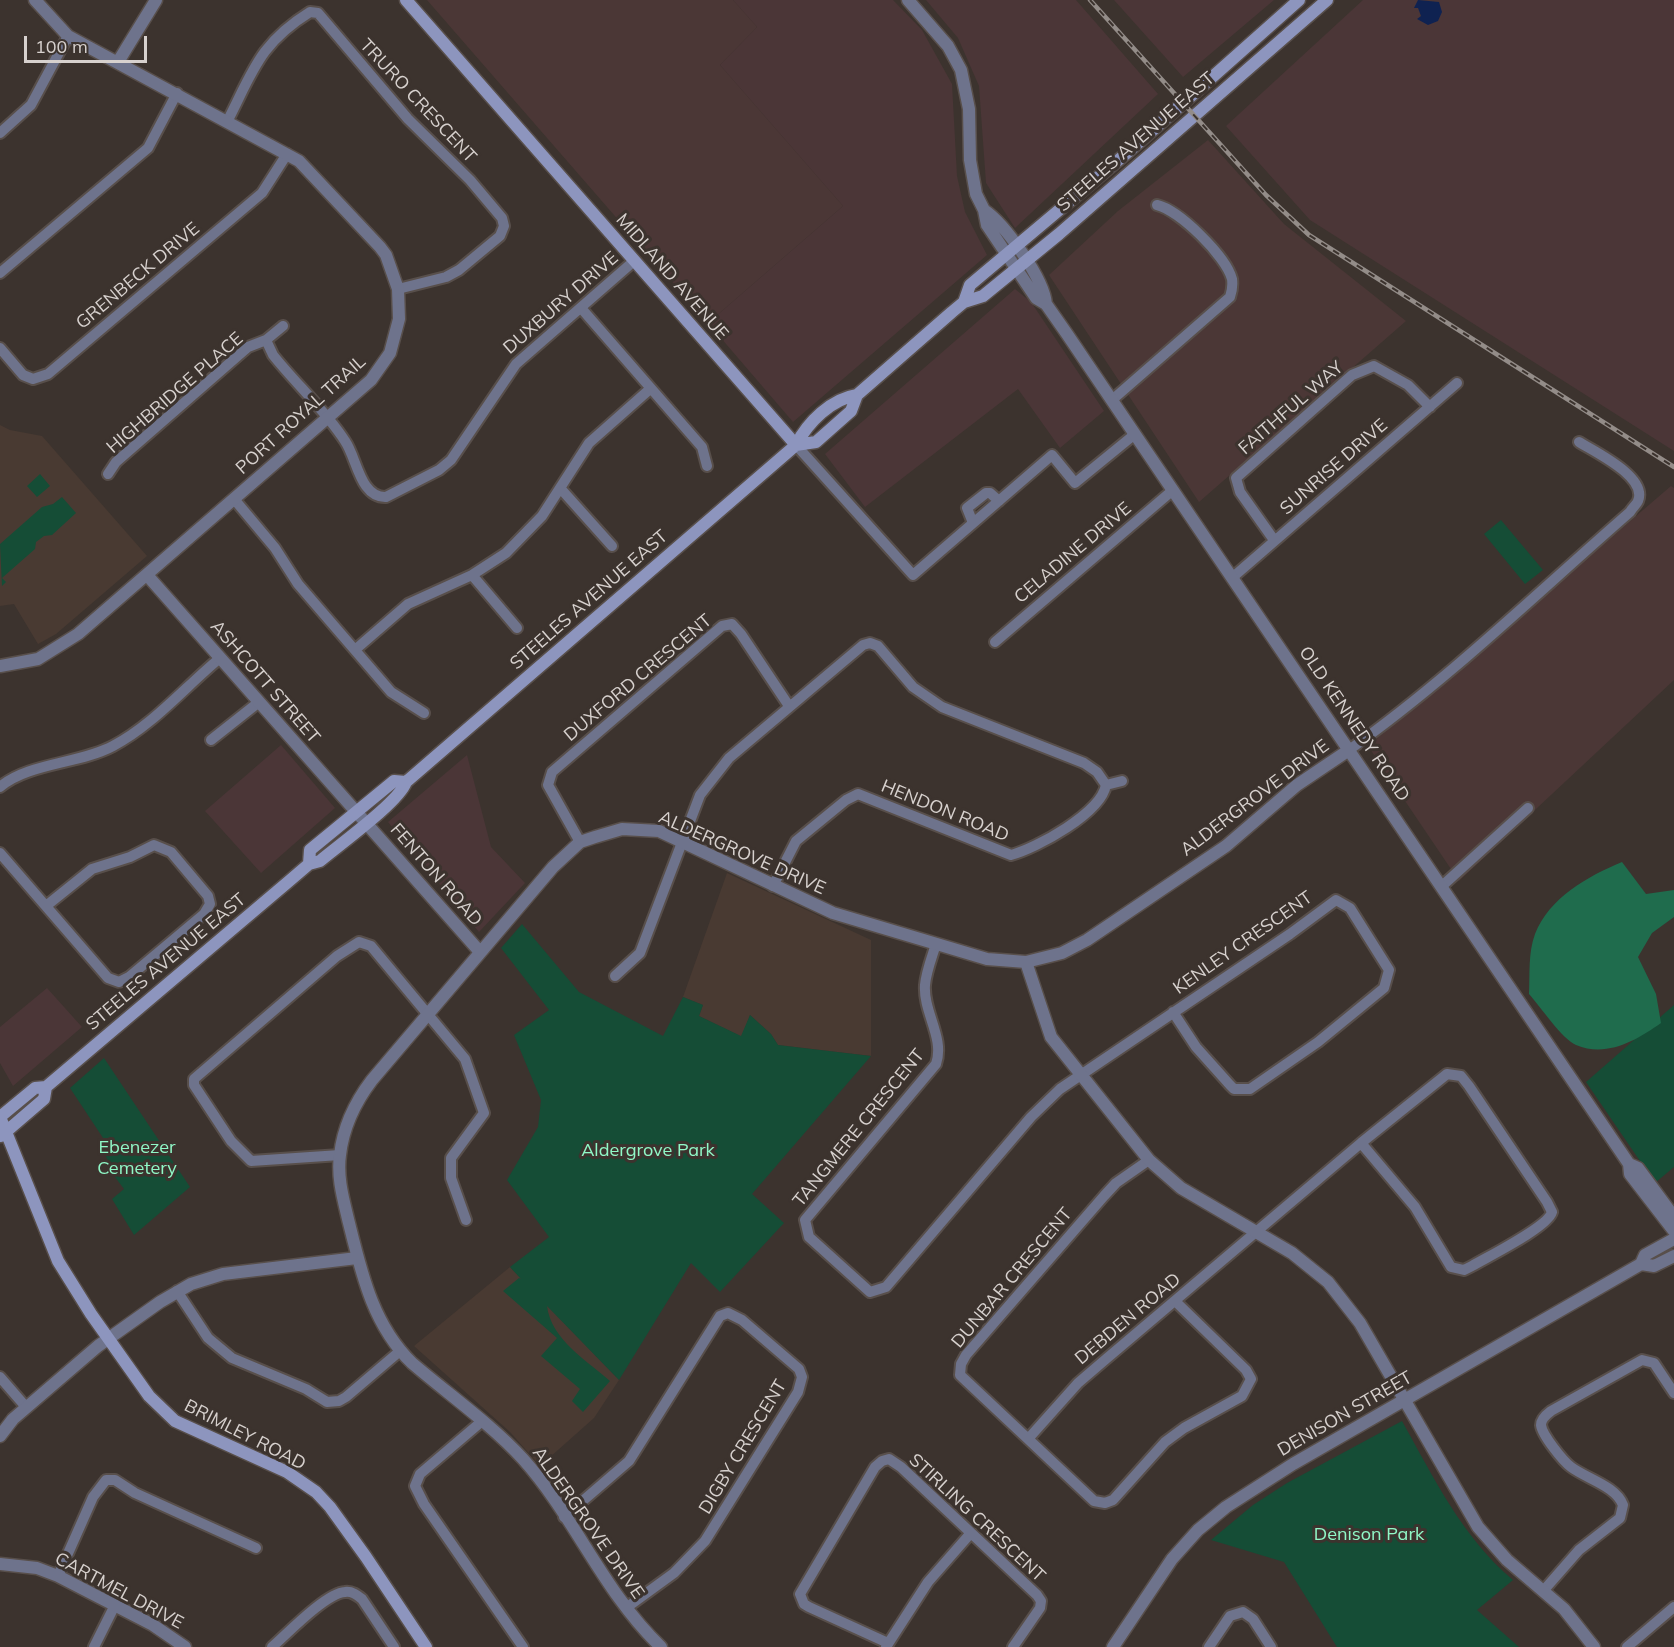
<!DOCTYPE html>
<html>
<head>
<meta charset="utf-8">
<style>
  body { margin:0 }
  #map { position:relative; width:1674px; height:1647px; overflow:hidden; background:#3c332e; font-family:Mulish,sans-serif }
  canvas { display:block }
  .scale { position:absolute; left:24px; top:36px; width:123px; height:27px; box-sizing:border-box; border:3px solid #d7d1ce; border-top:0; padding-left:8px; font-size:18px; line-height:21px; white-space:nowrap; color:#d7d1ce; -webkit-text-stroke:4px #3c332e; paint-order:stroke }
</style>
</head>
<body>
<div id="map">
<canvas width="1674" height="1647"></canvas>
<div class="scale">100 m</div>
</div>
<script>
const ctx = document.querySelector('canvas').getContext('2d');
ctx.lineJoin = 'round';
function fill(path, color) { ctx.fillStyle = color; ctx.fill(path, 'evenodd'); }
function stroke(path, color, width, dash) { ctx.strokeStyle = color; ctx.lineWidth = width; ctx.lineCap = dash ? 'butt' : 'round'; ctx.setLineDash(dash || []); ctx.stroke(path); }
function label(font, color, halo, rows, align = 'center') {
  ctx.font = font + ' Mulish,sans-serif'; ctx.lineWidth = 6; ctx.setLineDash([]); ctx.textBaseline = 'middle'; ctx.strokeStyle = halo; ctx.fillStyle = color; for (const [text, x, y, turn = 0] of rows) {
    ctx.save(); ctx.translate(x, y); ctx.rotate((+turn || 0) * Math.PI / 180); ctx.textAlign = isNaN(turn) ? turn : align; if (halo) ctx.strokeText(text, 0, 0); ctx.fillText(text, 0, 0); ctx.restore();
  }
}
fill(new Path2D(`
  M733,0H893L922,30L952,84L957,176L965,212L987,255L793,422L708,323L843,206L720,65L757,27Z
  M926,0H1076L1158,94L1015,228L986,183L979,86L958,38Z
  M1114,0H1274L1183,77Z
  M1363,0H1674V451L1310,220L1226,126Z
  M1015,289L1031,302L1104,411L1060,448L1018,389L865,507L825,454Z
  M281,745L335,808L261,873L205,811Z
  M467,755L491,847L525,883L479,932L388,822Z
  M47,988L82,1027L13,1086L0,1063V1027Z`), '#4b3637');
fill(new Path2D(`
  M427,0H733L757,27L720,65L843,206L708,323Z
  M1208,140L1284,224L1406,321L1199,502L1049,275L1118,211Z
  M1671,486L1674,488V680L1459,881L1368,746Z`), '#4b3736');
fill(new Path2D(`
  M0,425L10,430L42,436L147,556L56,634L38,644L14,604L0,606Z
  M727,873L871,940V1056L778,1045L771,1034L750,1015L742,1037L699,1016L703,1005L683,997Z
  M510,1267L619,1380L594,1418L540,1466L510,1432L414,1346Z`), '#493a32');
fill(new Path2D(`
  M40,474L50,486L37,497L27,486Z
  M62,497L76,513L52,535L44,536L36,542L35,549L2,578L6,582L2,586L0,544L42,507L53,504Z
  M1501,520L1543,570L1525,584L1484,534Z
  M522,924L579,992L663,1036L683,997L703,1005L699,1016L741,1036L750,1015L771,1034L778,1045L871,1056L752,1194L784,1223L720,1292L691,1263L619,1380L547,1306C551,1339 586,1360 610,1381L583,1412L572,1401L580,1389L541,1356L557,1338L503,1291L519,1278L521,1279L510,1267L549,1237L507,1180L538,1127L541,1100L514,1035L549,1010L501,948Z
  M1674,1005V1167L1655,1183L1586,1082Z
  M104,1058L190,1187L134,1235L112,1199L124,1189L112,1173L103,1148L107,1144L70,1088Z
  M1402,1421C1434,1478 1462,1537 1513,1580L1477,1610L1519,1647H1337L1284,1562L1211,1540L1253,1505L1287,1483Z`), '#154d36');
fill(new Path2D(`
  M1622,862L1646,894L1674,890V917L1652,933L1638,957L1656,994L1661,1023C1637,1040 1607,1058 1576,1045C1562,1039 1540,1006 1529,994C1530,974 1528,953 1535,934C1549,898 1588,876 1622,862Z`), '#1f6c4d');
fill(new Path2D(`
  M1418,0L1439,2L1442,12L1438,21L1428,25L1417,19L1421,16L1418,8H1414Z`), '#0f2251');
const minor = new Path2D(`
  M228,120C253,71 260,43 310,12L318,13L408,119L470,180L502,218L504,226L500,236L459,270L446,277L398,289
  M0,133L31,105L68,36
  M0,273L148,148L177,93
  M581,308L702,447L707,466
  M266,340L283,326
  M0,348L23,375L33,379L48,374L262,193L287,154
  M1112,400L1230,297C1232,291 1233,286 1232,279C1226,256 1179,210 1157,205
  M796,445L913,575L1052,455L1075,483L1135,434
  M108,474L116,462L248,347L266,340L273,355C296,384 325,410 345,441C357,458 360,498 386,497L439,470L451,460L516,364L634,261
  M561,489L612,546
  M234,499L275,548L298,584L391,692L424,713
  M973,523L967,508L986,493H990L999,501
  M1274,540L1240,492L1236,478L1352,375L1374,366L1408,385L1430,407
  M472,575L517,628
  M1233,577L1457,383
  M995,642L1173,490
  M356,649L408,604L472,575L506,553L542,516L589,443L650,389
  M211,740L259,702
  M1349,750C1449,679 1538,592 1630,512C1632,508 1637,504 1638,501C1648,477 1595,452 1579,442
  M1106,785L1122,781
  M0,787C28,763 79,764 113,746C153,725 185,687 220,658
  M580,842L548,785L552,772L722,626L732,624L741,634L789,706
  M0,853L108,978L119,982L129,977L204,914L210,904L208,896L171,852L154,845L130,857L92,869L46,906
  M773,886L796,841L846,800L858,794L1011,855C1037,848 1101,813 1106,785
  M1442,886L1528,808
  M936,944C932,957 926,972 925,985C923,1012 945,1038 936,1064L805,1220L809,1237L870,1292L886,1287L1031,1117L1060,1089L1290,934L1336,900L1350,908L1389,970L1384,988L1318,1042L1250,1089H1234L1230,1085L1196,1047L1173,1012
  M615,976L640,953L700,795L729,758L863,645L870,643L878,646L913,687L942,707L1084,763L1097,772L1106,785
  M340,1155L251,1161L231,1141L194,1085V1079L337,956L359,942L371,946L465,1059L484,1113L451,1158V1178L466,1220
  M1149,1160L1116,1183L1104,1196L966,1355L961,1364L960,1375L1094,1501L1105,1503L1113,1500L1165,1442L1184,1428L1242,1396L1251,1379L1246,1370L1175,1301
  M177,1291L208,1338L232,1358L306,1389L327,1402L339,1401L346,1397L400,1351
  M0,1377L26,1407
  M481,1422L420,1474L415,1486L424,1504L523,1647
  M1028,1439L1078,1383L1106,1359L1361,1143L1447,1074L1461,1076L1469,1086L1547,1202L1552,1212C1548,1227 1489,1256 1472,1266L1464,1270L1451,1267L1415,1207L1361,1143
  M564,1517L629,1461L720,1316L728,1313L742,1320L799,1369L802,1377L798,1392L705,1541L674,1573L626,1608
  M58,1576L93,1497L106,1480H115L135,1493L256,1548
  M1544,1590L1579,1550L1620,1518L1623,1505C1616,1486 1587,1479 1571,1467C1563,1461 1542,1435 1541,1425C1541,1419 1547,1414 1551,1411L1642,1360L1654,1363L1674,1393
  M888,1643L809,1607L804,1604L800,1594L875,1467L882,1461L889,1459L901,1467L1037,1595L1041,1601L1040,1608L1013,1647
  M94,1647L115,1605
  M272,1647C287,1634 326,1593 345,1592C352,1591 357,1595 362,1599L394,1647
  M886,1647L928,1582L970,1534
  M1209,1647L1230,1616L1243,1612L1253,1619L1271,1647
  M1627,1647L1674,1607`);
const tertiary = new Path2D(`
  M908,0L948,46L961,70L969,109L970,160L976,194L984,210L987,225L1036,298L1046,304L1067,334L1629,1164L1638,1168L1674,1217
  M118,62L156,0
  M984,210C1005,224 1044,279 1046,304
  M147,575L480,952
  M0,666L38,659L78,634L371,380L390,353L399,319L398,289L386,255L380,247L299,161L68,36L35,0
  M1026,962L1051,1037L1149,1160L1181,1188L1292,1253L1328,1282L1360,1323L1478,1527L1507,1560L1564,1609L1594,1647
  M1629,1164L1630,1174L1674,1231
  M1641,1264L1654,1266L1674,1256
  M0,1436L13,1419L98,1346L160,1302L191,1284L223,1274L357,1258
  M0,1564L37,1568L58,1576L153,1625L185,1647
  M661,1647C604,1593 575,1517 523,1459C491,1424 448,1394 412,1363C372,1324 361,1271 348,1219C343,1198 337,1177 340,1155C343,1128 356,1101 372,1080L553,867L580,842L595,837L622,829L659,831L833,913L987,959L1026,962L1062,953L1087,940L1226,846L1297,785L1349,750
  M1113,1647L1172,1559L1198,1530L1226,1507L1293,1464L1641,1264L1645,1255L1674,1239`);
const secondary = new Path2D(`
  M406,0L796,445
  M964,302L970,285L1128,152L1299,0
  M796,445L816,442L851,411L857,395L952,312L964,302L983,296L1059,234L1327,0
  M309,864L310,850L394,781L406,782
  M0,1117L35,1088L46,1087L288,882L309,864L320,861C339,845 399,802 406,782L796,445C808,422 831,399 857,395
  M0,1117L58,1261L91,1314L149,1396L175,1421L287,1472L316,1492L330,1507L366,1557L426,1647
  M1,1136L44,1099L46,1087`);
stroke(minor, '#584f4b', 14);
stroke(tertiary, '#584f4b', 15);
stroke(secondary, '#584f4b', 15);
stroke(minor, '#6e738c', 10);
stroke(tertiary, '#6e738c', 12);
stroke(secondary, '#8d95be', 12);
const rail = new Path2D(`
  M1090,0L1266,195L1309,235L1674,467`);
stroke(rail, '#938c88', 4.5);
stroke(rail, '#3c332e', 2, [7]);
label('18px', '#d7d1ce', '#3c332e', [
  ["TRURO CRESCENT",418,101,47],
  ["STEELES AVENUE EAST",1136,142,-41],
  ["GRENBECK DRIVE",138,276,-40],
  ["MIDLAND AVENUE",672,277,49],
  ["DUXBURY DRIVE",561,303,-41],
  ["HIGHBRIDGE PLACE",175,393,-41],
  ["FAITHFUL WAY",1291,408,-41],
  ["PORT ROYAL TRAIL",301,415,-42],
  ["SUNRISE DRIVE",1334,467,-41],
  ["CELADINE DRIVE",1073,553,-40],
  ["STEELES AVENUE EAST",589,600,-41],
  ["DUXFORD CRESCENT",638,678,-40],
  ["ASHCOTT STREET",265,682,49],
  ["OLD KENNEDY ROAD",1354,724,56],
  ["ALDERGROVE DRIVE",1255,798,-37],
  ["HENDON ROAD",945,811,22],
  ["ALDERGROVE DRIVE",742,853,24],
  ["FENTON ROAD",436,875,49],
  ["KENLEY CRESCENT",1243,943,-35],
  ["STEELES AVENUE EAST",166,962,-40],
  ["TANGMERE CRESCENT",859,1128,-51],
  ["DUNBAR CRESCENT",1012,1278,-50],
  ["DEBDEN ROAD",1128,1319,-40],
  ["DENISON STREET",1345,1414,-30],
  ["BRIMLEY ROAD",245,1435,27],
  ["DIGBY CRESCENT",743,1447,-59],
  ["STIRLING CRESCENT",977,1518,43],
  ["ALDERGROVE DRIVE",588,1523,55],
  ["CARTMEL DRIVE",119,1591,28]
]);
label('18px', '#90f8c7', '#3c332e', [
  ["Ebenezer",137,1148],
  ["Cemetery",137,1169],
  ["Aldergrove Park",648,1151],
  ["Denison Park",1369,1535]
]);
</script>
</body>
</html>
